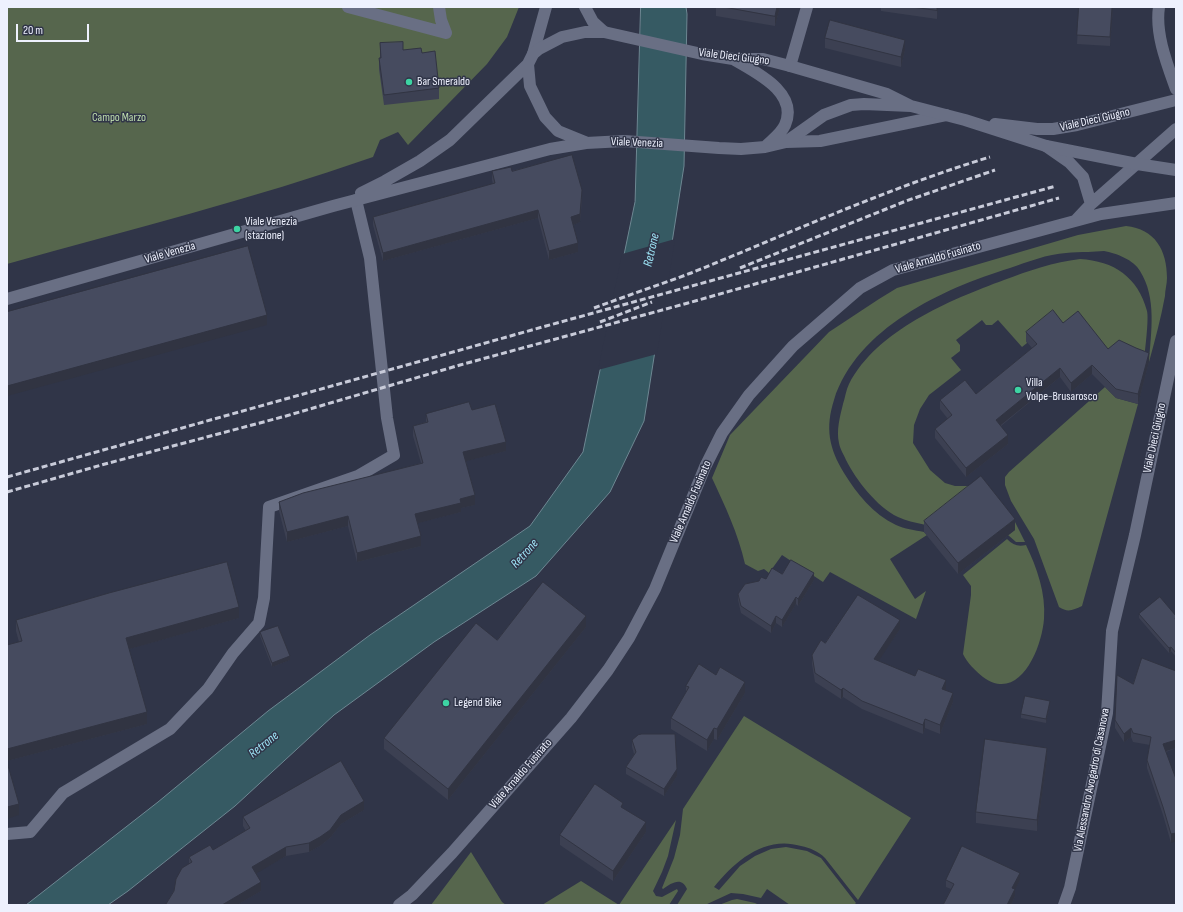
<!DOCTYPE html>
<html>
<head>
<meta charset="utf-8">
<style>
  body { margin:0 }
  #map { position:relative; width:1183px; height:912px; overflow:hidden; background:#303548; font-family:"Sofia Sans Condensed",sans-serif }
  canvas { display:block }
  .frame { position:absolute; inset:0; border:8px solid #eef1fe; pointer-events:none }
  .scale { position:absolute; left:16px; top:24px; width:73px; height:18px; box-sizing:border-box; border:2px solid #eef1fe; border-top:0; padding-left:5px; font-size:12px; line-height:14px; white-space:nowrap; color:#eef1fe; -webkit-text-stroke:3px #303548; paint-order:stroke }
</style>
</head>
<body>
<div id="map">
<canvas width="1183" height="912"></canvas>
<div class="frame"></div>
<div class="scale">20 m</div>
</div>
<script>
const ctx = document.querySelector('canvas').getContext('2d');
ctx.lineJoin = 'round';
function fill(path, color) { ctx.fillStyle = color; ctx.fill(path, 'evenodd'); }
function stroke(path, color, width, dash) { ctx.strokeStyle = color; ctx.lineWidth = width; ctx.lineCap = dash ? 'butt' : 'round'; ctx.setLineDash(dash || []); ctx.stroke(path); }
function label(font, color, halo, rows, align = 'center') {
  ctx.font = font + ' "Sofia Sans Condensed",sans-serif'; ctx.lineWidth = 3; ctx.setLineDash([]); ctx.textBaseline = 'middle'; ctx.strokeStyle = halo; ctx.fillStyle = color; for (const [text, x, y, turn = 0] of rows) {
    ctx.save(); ctx.translate(x, y); ctx.rotate((+turn || 0) * Math.PI / 180); ctx.textAlign = isNaN(turn) ? turn : align; if (halo) ctx.strokeText(text, 0, 0); ctx.fillText(text, 0, 0); ctx.restore();
  }
}
fill(new Path2D(`
  M7,7H519L507,37L487,64L408,145L398,132L380,140L373,157C253,199 129,230 7,264Z
  M1126,226C1155,229 1167,250 1167,278C1167,284 1165,290 1165,296C1161,318 1155,340 1149,362C1151,332 1157,298 1140,271C1134,260 1116,253 1104,251C1099,251 1093,252 1088,252C1081,252 1073,252 1066,253C1048,254 1027,262 1010,268C942,289 857,328 834,400C825,428 829,448 844,473C857,494 873,514 896,525C904,529 915,530 924,532L927,535L890,559L915,599L926,591L916,619L830,572L823,582L782,555L769,573L764,569L758,571L745,564C738,533 725,506 712,478L730,435L829,332L879,299L897,288L1078,235Z
  M1080,259C1114,261 1138,277 1147,311C1149,319 1145,350 1144,360L1108,358L1026,341L1027,343L1022,347L998,320L992,325H986L982,320L956,340L960,345V351L951,358L961,370L929,395L920,409L914,425L913,443L930,470L945,483L955,486H968L1015,522L1025,542H1016L1008,535C989,533 970,530 951,528C933,526 914,524 898,517C877,507 856,480 846,460C844,455 840,449 839,443C836,431 840,416 843,404C845,398 846,390 849,384C877,330 950,300 1004,280C1028,271 1054,262 1080,259Z
  M1105,387L1116,398L1138,404L1082,606C1073,610 1068,613 1059,607L1034,539L1011,501L1005,485V477L1009,472Z
  M1007,539C1013,545 1018,547 1026,545C1037,568 1046,593 1044,619C1042,647 1020,704 983,677C976,671 967,663 963,654L971,595V586L963,575Z
  M744,716L911,818L858,900L825,858C818,851 810,848 801,846C765,835 735,861 714,887L719,890L740,866L755,856L771,849L786,847L807,851L821,858L856,903L854,905H790L767,889L761,898L743,894L731,893L705,905H677L687,889C682,876 671,883 663,889L662,888L674,858L680,835L683,809Z
  M676,820L668,856L662,872L653,891L656,896L662,897L677,889L678,891L669,905H619Z
  M471,852L502,902L506,905H431Z
  M581,881L619,905H542Z
  M737,899L755,903L757,904L719,905L732,900Z`), '#56664d');
const water = new Path2D(`
  M641,7H686L687,14L684,166L644,421L610,492L536,576L434,642L334,715L235,806L128,891L108,905H26L158,802L268,711L370,635L530,526L583,452L635,202Z`);
fill(water, '#365a63');
stroke(water, '#6d8792', 1);
fill(new Path2D(`
  M675,239L657,354L598,370L622,254Z`), '#303548');
stroke(new Path2D(`
  M7,834L30,832L63,793L170,729L208,689L233,653L259,623L264,598L269,507L358,476L394,455L387,418L370,258L356,200`), '#696f84', 12);
stroke(new Path2D(`
  M348,7L446,33L441,20L439,7`), '#696f84', 12);
stroke(new Path2D(`
  M585,7L593,22L604,32
  M1159,7C1155,34 1167,64 1176,89
  M533,54L546,7
  M790,66L807,7
  M1064,905L1070,888L1107,713L1112,631L1135,535L1176,341`), '#696f84', 12);
stroke(new Path2D(`
  M786,142L820,141L946,115
  M1046,146L1069,162L1083,177L1091,204
  M1076,220L1091,204L1176,129
  M399,905L412,895L452,853L571,718L608,670L629,638L655,589L705,467L722,433L749,395L793,346L860,288L893,270L1101,214L1176,203`), '#696f84', 12);
stroke(new Path2D(`
  M735,60C757,73 799,93 785,125C781,134 772,140 766,146
  M528,64L530,86L545,117L558,131L585,142
  M995,124L1037,129H1053L1077,125L1176,100
  M361,193L385,181L420,161L450,140L528,64L533,54L539,49L562,37L585,32H604L702,54L733,59H763L790,66L887,94L911,106L965,120L1046,146L1137,164L1176,170
  M7,299L333,206L550,149L586,143L624,141L719,148L741,149L765,147L786,142L824,115L851,105L864,104L911,106`), '#696f84', 12);
stroke(new Path2D(`
  M740,268L906,201L995,170
  M594,308C626,296 659,285 691,273C790,233 888,188 990,157
  M600,322L652,302
  M7,477L546,326L1056,186
  M7,492L105,464L286,416L460,365L688,303L1059,198`), '#c8cbd9', 3, [6, 3]);
fill(new Path2D(`
  M716,7H780L775,26L716,16Z
  M881,7H938L937,19L881,11Z
  M1079,7H1113L1110,46L1077,44Z
  M825,38L905,50L901,67L825,48Z
  M380,43L403,50L422,53L439,88V99L384,105L379,69V58H380Z
  M492,171H512L582,199L580,222L573,225L578,252L549,260L538,218L383,261L373,225V217L493,184L492,180Z
  M1063,323L1108,349L1149,362L1138,404L1116,398L1092,374L1071,392L1060,377L1001,426L1008,444L966,477L935,438V429L948,419L940,409V400L976,394L1032,348L1026,341V332Z
  M472,410L506,451L466,461L475,505L461,508V512L418,523L421,546L357,562L348,526L287,542L279,511V502L421,463L413,436V426L426,422V414Z
  M924,521L1015,530L958,574L924,532Z
  M782,574L814,580L798,606L796,604L782,627L776,623L771,633L741,613L738,600V594L766,579Z
  M1139,614L1176,616V657L1171,651L1169,653L1139,618Z
  M239,618L129,649L147,724L7,761L19,642L16,631V620Z
  M586,627L448,800L384,749V738L497,640Z
  M900,629L878,661L946,689L945,691L953,702L940,734L925,728L923,734L862,709L843,697L841,699L815,682L812,664V655L825,643Z
  M260,632L290,660L272,667L260,636Z
  M1176,671V748L1166,752L1176,779L1171,843L1163,815L1147,768V760L1150,745L1133,742L1131,737L1124,742L1115,728V720L1133,684Z
  M686,686L745,693L717,740L714,739L707,751L671,729V718L686,692Z
  M1050,705L1046,723L1021,718V714Z
  M632,740L677,776L664,796L626,774V767L634,754L632,747Z
  M1047,759L1037,831L976,823V812Z
  M623,808L646,832L613,881L560,845V835Z
  M364,810L341,824L330,838L320,846L309,852L286,856L256,873L261,891L237,905H164L166,904L189,864V857L213,850L246,831L243,826V817Z
  M946,880H1020L1015,889V896L1011,905H943L951,889L946,887Z`), '#3c4052');
fill(new Path2D(`
  M777,7H780L775,26V16Z
  M937,7H938L937,19Z
  M1112,7H1113L1110,46V37Z
  M905,40V50L901,67V57Z
  M582,190L580,222L571,226V217Z
  M538,210V218L383,261V253Z
  M578,243V252L549,260V251Z
  M267,315V325L7,396V386Z
  M1149,353V362L1138,404V394Z
  M1092,365V374L1071,392V383Z
  M1060,368V377L996,429V420Z
  M1008,435V444L966,477V468Z
  M506,442V451L463,462V452Z
  M475,495V505L461,508V512L415,524V514L460,499Z
  M348,516V526L287,542V532Z
  M1015,519V530L958,574V563Z
  M421,536V546L357,562V553Z
  M814,573V580L798,606V599Z
  M796,597V604L782,627V620Z
  M239,607V618L126,650V638Z
  M586,616V627L448,800V789Z
  M776,616V623L771,633V626Z
  M900,620V629L874,668V659Z
  M1171,647V651L1169,653V648Z
  M290,656V660L272,667V663Z
  M946,680V689L942,698V689Z
  M745,682V693L717,740V729Z
  M843,688V697L841,699V690Z
  M953,693V702L940,734V725Z
  M1050,701V705L1046,723V719Z
  M147,712V724L7,761V749Z
  M925,719V728L923,734V725Z
  M714,728V739L707,751V740Z
  M1131,728V737L1124,742V734Z
  M1176,740V748L1163,752V744Z
  M1047,748V759L1037,831V820Z
  M677,769V776L664,796V789Z
  M364,801V810L341,824L330,838L320,846L309,852V843L341,815Z
  M19,804V815L7,819V807Z
  M646,822V832L613,881V871Z
  M1176,833V841L1171,843V834Z
  M286,847V856L252,876V867Z
  M1020,873V880L1014,892L1015,889V896L1011,905H1007L1012,888Z
  M261,882V891L237,905H222Z`), '#313442');
const building = new Path2D(`
  M724,7H777L775,16Z
  M912,7H937V10Z
  M1079,7H1112L1110,37L1077,35Z
  M830,20L905,40L901,57L825,38Z
  M403,42V50L421,48L422,53L435,51L439,88L384,95L379,58H381L380,43Z
  M572,155L582,190L580,214L571,217L578,243L549,251L538,210L383,253L373,217L495,183L492,171L511,167L512,171Z
  M248,246L267,315L7,386V312Z
  M1053,310L1063,323L1078,311L1108,349L1119,340L1136,348L1149,353L1138,394L1116,389L1092,365L1071,383L1060,368L996,420L1008,435L966,468L935,429L952,415L940,400L965,380L976,394L1037,344L1026,332Z
  M469,402L472,410L495,404L506,442L463,452L475,495L460,499L461,503L415,514L421,536L357,553L348,516L287,532L279,502L303,493L423,463L413,426L428,422L426,414Z
  M981,476L1015,519L958,563L924,521Z
  M791,560L814,573L798,599L796,597L782,620L776,616L771,626L741,606L738,594L745,584L759,581L761,577L766,579L772,568L782,574Z
  M227,562L239,607L126,638L147,712L7,749V645L22,641L16,620L109,593Z
  M543,582L586,616L448,789L384,738L476,623L497,640Z
  M858,595L900,620L874,659L915,676L918,669L946,680L942,689L953,693L940,725L925,719L923,725L862,701L843,688L841,690L815,673L812,655L821,640L825,643Z
  M1160,597L1176,616V618H1175L1176,620V653L1171,647L1169,648L1139,614Z
  M278,626L290,656L272,663L260,632Z
  M1142,658L1176,671V740L1163,744L1176,779V833L1171,834L1163,807L1147,760L1151,737L1133,733L1131,728L1124,734L1115,720L1117,675L1133,684Z
  M699,664L716,675L720,667L745,682L717,729L714,728L707,740L671,718L689,687L686,686Z
  M1025,696L1050,701L1046,719L1021,714Z
  M642,734H675L677,769L664,789L626,767L636,752L632,740L638,735Z
  M985,739L1047,748L1037,820L976,812Z
  M341,761L364,801L341,815L330,830L320,837L309,843L286,847L252,867L261,882L222,905H164L166,904L174,891L176,879L182,868L192,862L189,857L210,845L213,850L250,828L243,817Z
  M7,762L19,804L7,807Z
  M595,784L623,803L621,807L646,822L613,871L560,835Z
  M962,846L1020,873L1012,888L1015,889L1007,905H943L954,884L946,880Z`);
fill(building, '#464b5f');
stroke(building, '#313442', 1);
for (const [x, y, r, color] of [
  [409,82,4,"#3dd4a3"],
  [237,229,4,"#3dd4a3"],
  [1018,390,4,"#3dd4a3"],
  [446,703,4,"#3dd4a3"]
]) { const dot = new Path2D(); dot.arc(x, y, r, 0, 2 * Math.PI); ctx.fillStyle = color; ctx.fill(dot); stroke(dot, '#303548', 1.5); }
label('12px', '#eef1fe', '#303548', [
  ["Viale Dieci Giugno",734,57,7],
  ["Viale Dieci Giugno",1095,120,-13],
  ["Viale Venezia",637,143,2],
  ["Viale Venezia",170,253,-16],
  ["Viale Arnaldo Fusinato",938,258,-16],
  ["Viale Dieci Giugno",1155,438,-78],
  ["Viale Arnaldo Fusinato",691,502,-67],
  ["Viale Arnaldo Fusinato",521,774,-49],
  ["Via Alessandro Avogadro di Casanova",1092,780,-79]
]);
label('12px', '#eef1fe', '#303548', [
  ["Bar Smeraldo",417,82],
  ["Viale Venezia",245,222],
  ["(stazione)",245,236],
  ["Villa",1026,383],
  ["Volpe-Brusarosco",1026,397],
  ["Legend Bike",454,703]
], 'left');
label('12px', '#c0dfae', '#303548', [
  ["Campo Marzo",119,118]
]);
label('italic 13px', '#9de3f5', '#303548', [
  ["Retrone",652,250,-77],
  ["Retrone",525,554,-48],
  ["Retrone",264,745,-39]
]);
</script>
</body>
</html>
